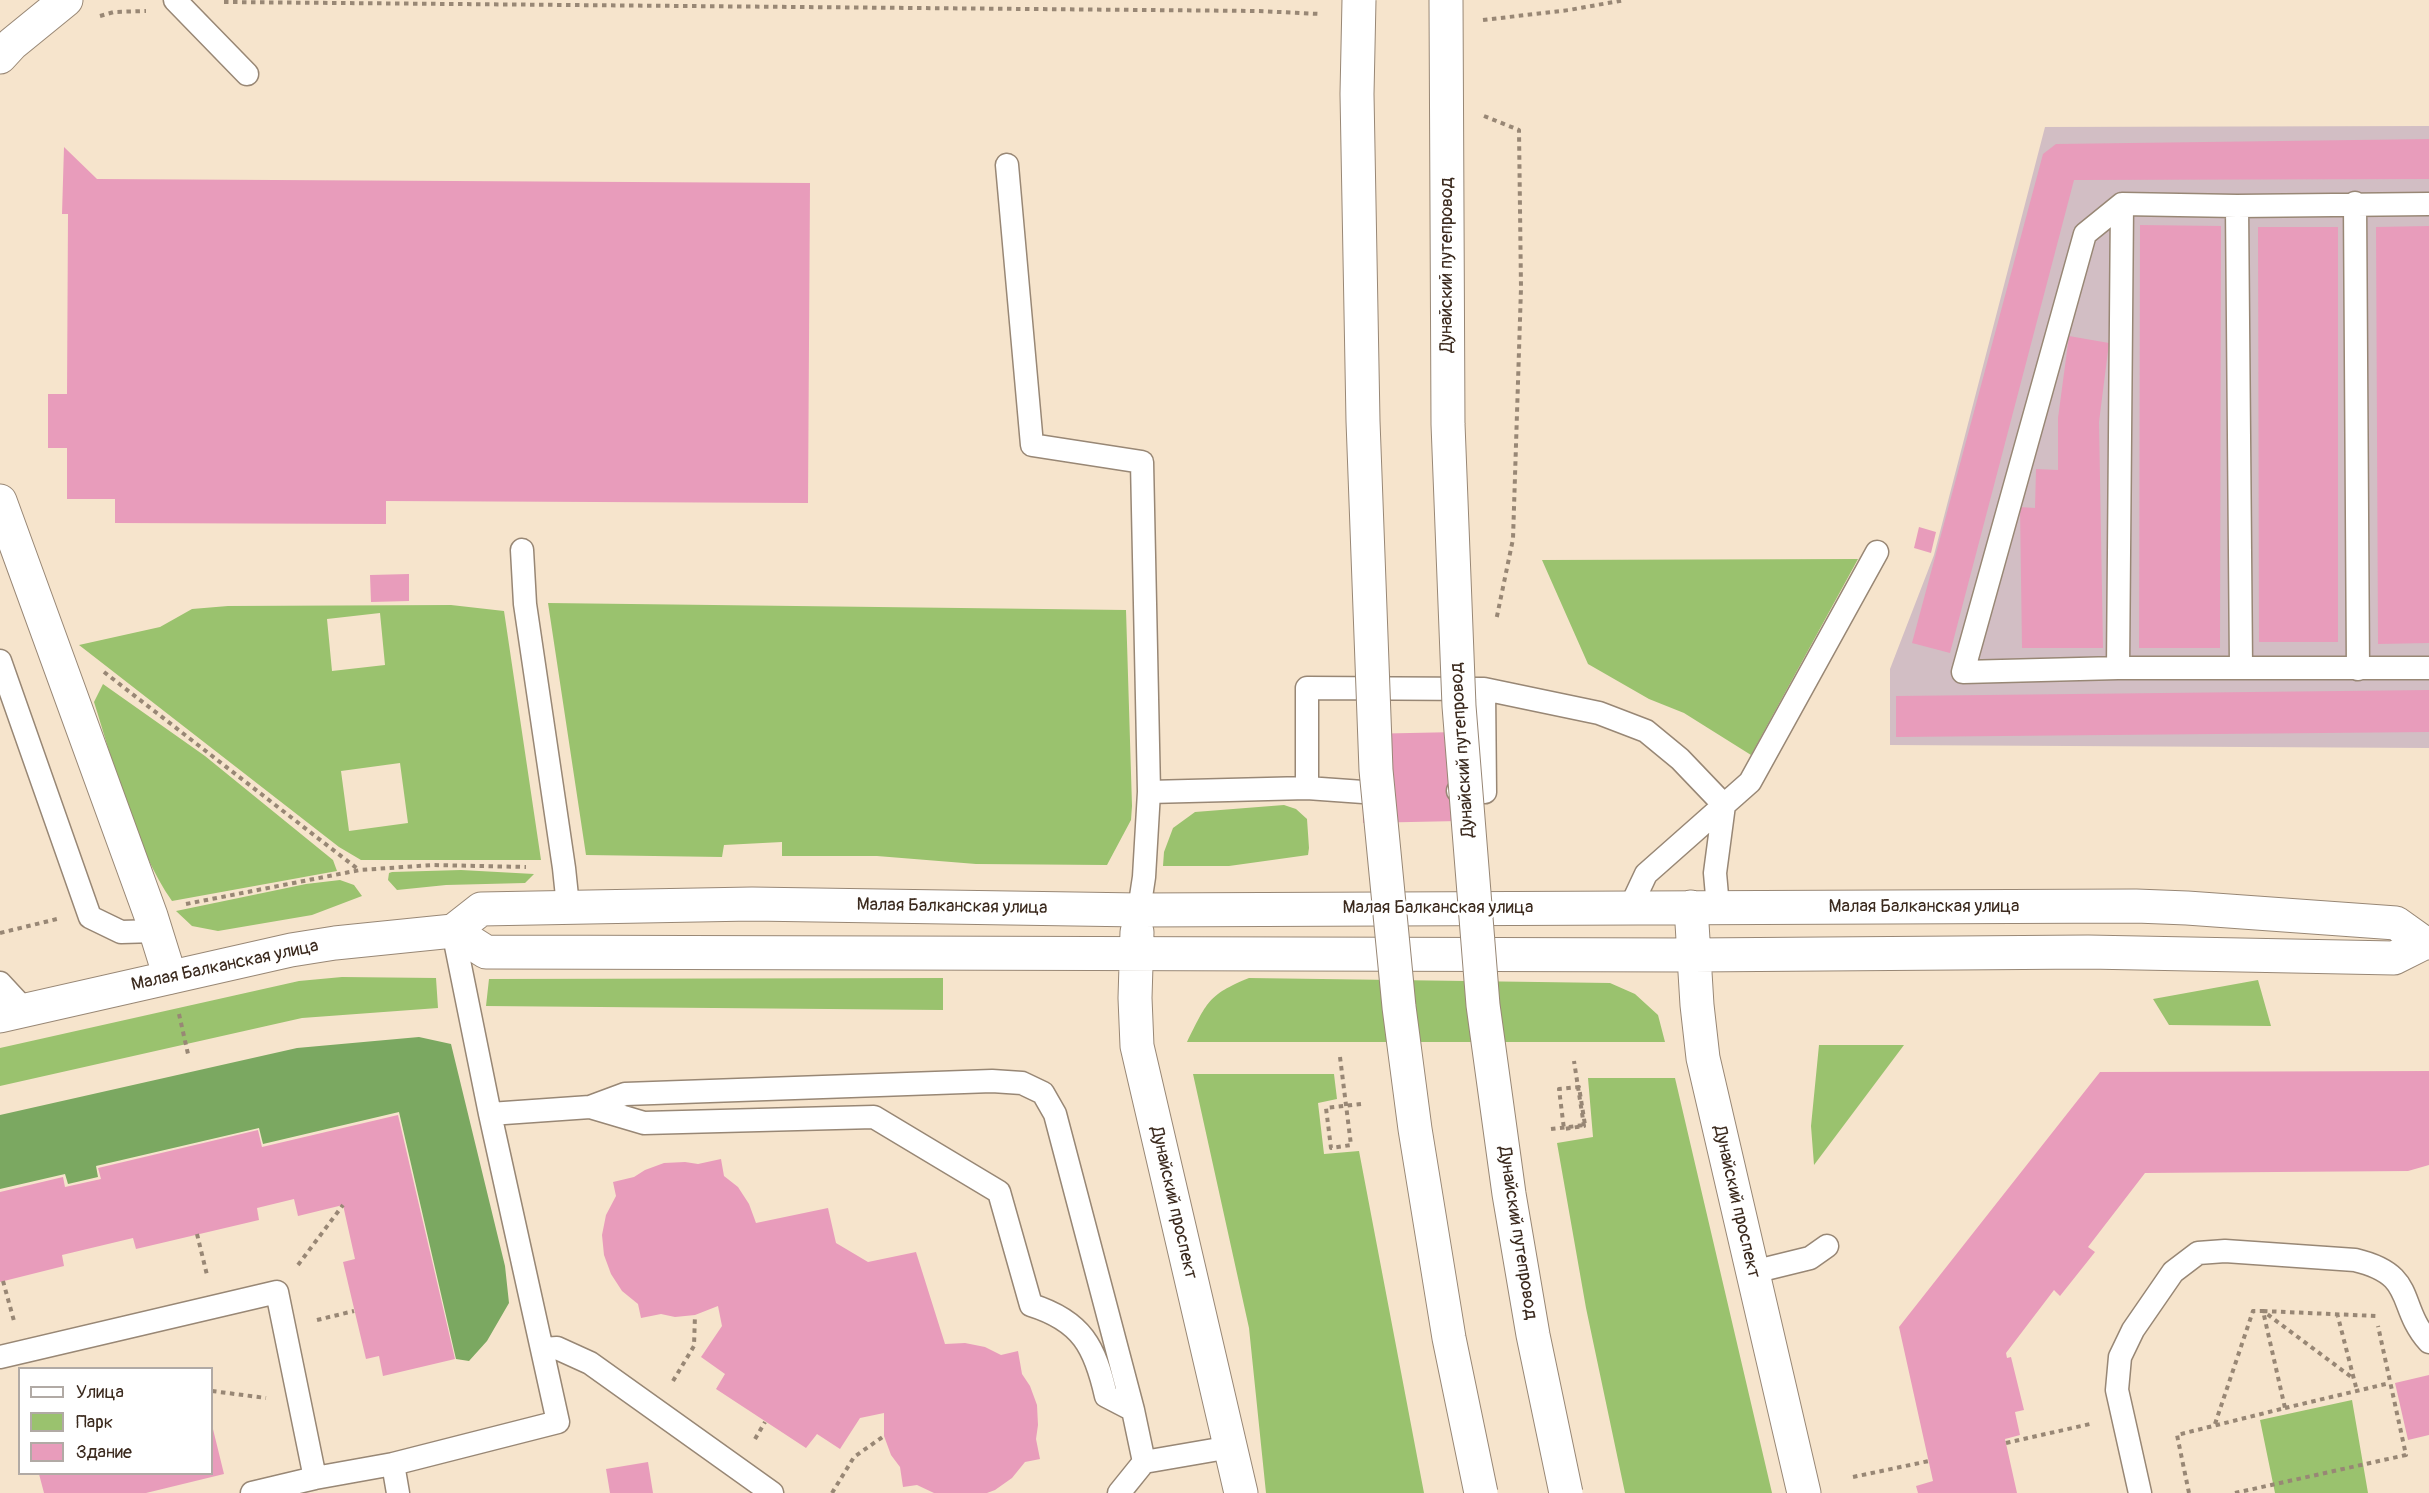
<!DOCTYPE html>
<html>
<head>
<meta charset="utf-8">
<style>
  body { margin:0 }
  #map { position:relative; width:2429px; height:1493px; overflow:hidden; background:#f6e4cc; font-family:Pangolin,sans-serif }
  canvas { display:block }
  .legend { position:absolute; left:18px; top:1367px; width:195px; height:108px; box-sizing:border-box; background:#fff; border:2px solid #b1aaa5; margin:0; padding:8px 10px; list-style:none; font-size:18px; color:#3b2a1e }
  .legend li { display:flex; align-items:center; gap:12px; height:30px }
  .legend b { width:30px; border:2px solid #b1aaa5 }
</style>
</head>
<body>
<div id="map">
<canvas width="2429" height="1493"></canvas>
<ul class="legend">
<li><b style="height:8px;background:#fff"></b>Улица</li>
<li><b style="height:16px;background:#9ac26e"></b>Парк</li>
<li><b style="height:16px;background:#e89cbb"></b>Здание</li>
</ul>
</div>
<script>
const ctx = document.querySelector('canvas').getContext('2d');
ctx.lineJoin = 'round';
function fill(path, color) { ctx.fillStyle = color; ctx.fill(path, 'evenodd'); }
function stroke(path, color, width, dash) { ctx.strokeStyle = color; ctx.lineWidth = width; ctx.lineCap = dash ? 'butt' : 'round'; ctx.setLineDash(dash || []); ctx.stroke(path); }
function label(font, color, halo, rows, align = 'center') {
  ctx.font = font + ' Pangolin,sans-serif'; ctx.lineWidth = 5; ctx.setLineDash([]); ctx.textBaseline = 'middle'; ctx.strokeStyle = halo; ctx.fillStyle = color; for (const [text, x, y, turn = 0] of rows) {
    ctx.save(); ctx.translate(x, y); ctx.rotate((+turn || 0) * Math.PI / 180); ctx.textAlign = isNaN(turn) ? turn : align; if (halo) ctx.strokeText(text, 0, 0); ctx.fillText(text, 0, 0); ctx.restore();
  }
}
fill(new Path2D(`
  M2429,126V748L1890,745V669L1934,555L2045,127Z`), '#d2bec4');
fill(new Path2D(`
  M1858,559L1751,755L1684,713L1649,699L1588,664L1542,560Z
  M548,603L1126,610L1132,806L1131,820L1107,865L976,864L877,856H782V842L724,845L722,857L586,855Z
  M451,605L504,611L541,860H361L339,847L79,645L160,627L192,609L228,606ZM380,613L385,665L332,671L327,619ZM400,763L408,823L349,831L341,771Z
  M103,684L205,756L333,860L337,871L172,901C135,848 114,765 94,702Z
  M1284,805L1296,809L1307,819L1309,848L1308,855L1229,866H1163L1164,852L1173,828L1195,812Z
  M461,870L534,874L525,883L446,885L397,890L388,880L389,873L392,872Z
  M340,880L354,885L362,896L312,915L218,931L192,926L176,911L306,884Z
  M342,977L436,978L438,1008L302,1018L0,1086V1048L299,981Z
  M943,978V1010L486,1006L489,979Z
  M1249,978L1610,983L1635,994L1658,1015L1665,1042H1187C1207,1003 1207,995 1249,978Z
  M2258,980L2271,1026L2169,1025L2153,999Z
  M1819,1045H1904L1814,1165L1811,1126Z
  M1193,1074H1334L1337,1099L1318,1103L1324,1154L1359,1151L1424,1493H1266L1249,1328Z
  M1588,1078H1675L1772,1493H1625L1586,1308L1557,1143L1593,1137Z
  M2352,1400L2368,1493H2275L2260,1420Z`), '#9ac26e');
fill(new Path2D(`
  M419,1037L451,1044L505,1266L509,1303L487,1341L469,1361L456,1359L399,1112L263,1144L259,1128L96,1166L98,1177L68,1184L65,1174L0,1189V1115L297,1048Z`), '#7ba861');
fill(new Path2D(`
  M2429,139V179L2074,180L1950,653L1912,643L2043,154L2056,144Z
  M64,147L97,179L810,183L808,503L386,501V524L115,523V499H67V448H48V394H67L68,214H62Z
  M2140,225L2221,226L2220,648H2139Z
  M2429,226V643L2378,644L2376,227Z
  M2258,227H2338V642H2259Z
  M2069,336L2109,343L2099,422L2103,648H2022L2020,507L2035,508L2036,469L2058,470V418Z
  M1919,527L1936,532L1931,553L1914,548Z
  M409,574V601L371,602L370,575Z
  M2429,690V732L1896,737V696Z
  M1458,732L1459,821L1363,823L1362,734Z
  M2429,1071V1165L2408,1171L2145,1173L2088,1247L2095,1252L2060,1296L2054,1290L2006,1353L2007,1358L2011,1357L2024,1410L2015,1412L2020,1435L2005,1439L2017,1493H1918L1916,1486L1933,1481L1899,1327L2100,1072Z
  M398,1115L455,1359L383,1376L379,1356L366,1359L343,1262L355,1259L343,1205L298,1216L294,1199L257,1208L259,1220L136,1249L133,1238L62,1255L64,1266L0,1282V1192L63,1177L65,1187L101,1179L98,1168L258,1130L262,1147Z
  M721,1159L724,1176L738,1187L749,1204L756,1223L828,1208L836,1243L868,1262L916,1252L945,1344L965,1343L985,1347L1001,1355L1018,1351L1022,1374L1030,1386L1037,1405L1038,1425L1036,1439L1040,1459L1025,1462L1012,1478L995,1490L987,1493H934L917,1485L903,1487L900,1467L891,1455L884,1436V1413L860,1418L840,1449L817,1434L806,1448L716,1389L725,1374L701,1357L722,1326L718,1306L695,1315L675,1317L661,1314L641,1318L638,1304L622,1291L611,1274L604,1255L602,1235L606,1215L616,1196L613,1182L634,1177L645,1170L664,1163L685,1162L698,1164Z
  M2429,1375V1435L2408,1440L2395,1383Z
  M212,1425L224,1474L146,1493H44L39,1474H212Z
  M648,1462L653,1493H610L606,1469Z`), '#e89cbb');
const service = new Path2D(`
  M175,0L247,74
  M1007,165L1032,445L1142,462L1149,792L1144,877L1139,910
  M2355,203L2358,669
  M2429,204L2237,206L2122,204L2085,234L1963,672L2118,668H2429
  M2237,206L2241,667
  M522,550L525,604L564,868L568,906
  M0,661L90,917L121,932L156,931
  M2118,668L2122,204
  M1307,788V688L1484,689L1599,713L1646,731L1680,759L1724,805
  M1458,791L1485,792L1484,689
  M1149,792L1307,788L1363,792
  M1718,907L1715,873L1724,805
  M1630,908L1646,874L1750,782L1877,552
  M0,983L25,1010
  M590,1107L644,1123L874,1117L999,1192L1031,1305C1082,1321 1095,1347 1106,1396L1133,1410
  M490,1114L590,1107L625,1094L992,1081L1022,1083L1043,1093L1055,1114L1133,1410L1144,1462
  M1753,1272L1810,1258L1827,1246
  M542,1349L557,1348L590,1363L772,1493
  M0,1357L277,1292L315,1478L393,1464
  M252,1493L315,1478
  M398,1493L393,1464L558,1422L490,1114L453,931
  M1119,1493L1144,1462L1231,1447
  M2140,1493L2117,1390L2120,1357L2133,1330L2173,1272L2198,1253L2225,1251L2355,1260C2418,1275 2396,1305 2429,1342`);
const minor = new Path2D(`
  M0,57L12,44L66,0
  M0,501L151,916L170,977`);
const tertiary = new Path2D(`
  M1691,907L1697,1005L1703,1058L1804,1493
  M453,931L486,952L1693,955L2088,952L2394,958L2424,943H2429
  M1137,932L1135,998L1137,1046L1241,1493
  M0,1016L291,950L335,943L453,931L481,909L752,904L1139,910L2136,906L2187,908L2396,923L2424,943`);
stroke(service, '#988775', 25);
stroke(minor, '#988775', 35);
stroke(tertiary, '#988775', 35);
stroke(new Path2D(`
  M224,2L1259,11L1320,14
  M100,16L114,12L146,11
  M1483,20L1569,10L1625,0
  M1484,116L1519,130L1521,288L1513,539L1496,621
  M104,672L359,870
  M186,904L360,870L433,865L526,867
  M0,933L57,919
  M179,1014L188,1054
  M1340,1057L1351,1145L1331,1148L1326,1108L1361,1104
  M1551,1129L1585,1125L1579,1087L1559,1089L1564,1129L1584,1126L1574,1061
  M197,1234L207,1275
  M298,1265L343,1205
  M3,1281L14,1321
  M2337,1313L2357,1391
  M317,1320L354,1311
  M673,1381L694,1346L695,1315
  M212,1391L266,1398
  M2285,1408L2390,1383
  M2215,1424L2253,1311H2263L2354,1379
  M755,1439L765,1422
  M2006,1443L2090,1424
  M1853,1477L1929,1461
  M832,1493L854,1457L884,1436
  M2189,1493L2177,1435L2285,1408L2263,1311L2376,1316
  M2235,1493L2406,1455L2378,1326`), '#988775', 4, [4.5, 4.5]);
stroke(service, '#fff', 22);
stroke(minor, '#fff', 33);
stroke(tertiary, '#fff', 33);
const secondaryBridge = new Path2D(`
  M1359,0L1357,94L1363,421L1376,770L1399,1007L1415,1129L1449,1338L1481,1493
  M1446,0L1448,424L1459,706L1483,1005L1509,1194L1533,1335L1566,1493`);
stroke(secondaryBridge, '#988775', 35, []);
stroke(secondaryBridge, '#fff', 33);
label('18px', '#3b2a1e', '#fff', [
  ["Дунайский путепровод",1447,265,-90],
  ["Дунайский путепровод",1463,750,-94],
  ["Малая Балканская улица",952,907,1],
  ["Малая Балканская улица",1924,907],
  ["Малая Балканская улица",1438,908],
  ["Малая Балканская улица",225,966,-12],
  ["Дунайский проспект",1736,1202,77],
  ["Дунайский проспект",1173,1203,77],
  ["Дунайский путепровод",1517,1233,81]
]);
</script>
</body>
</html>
